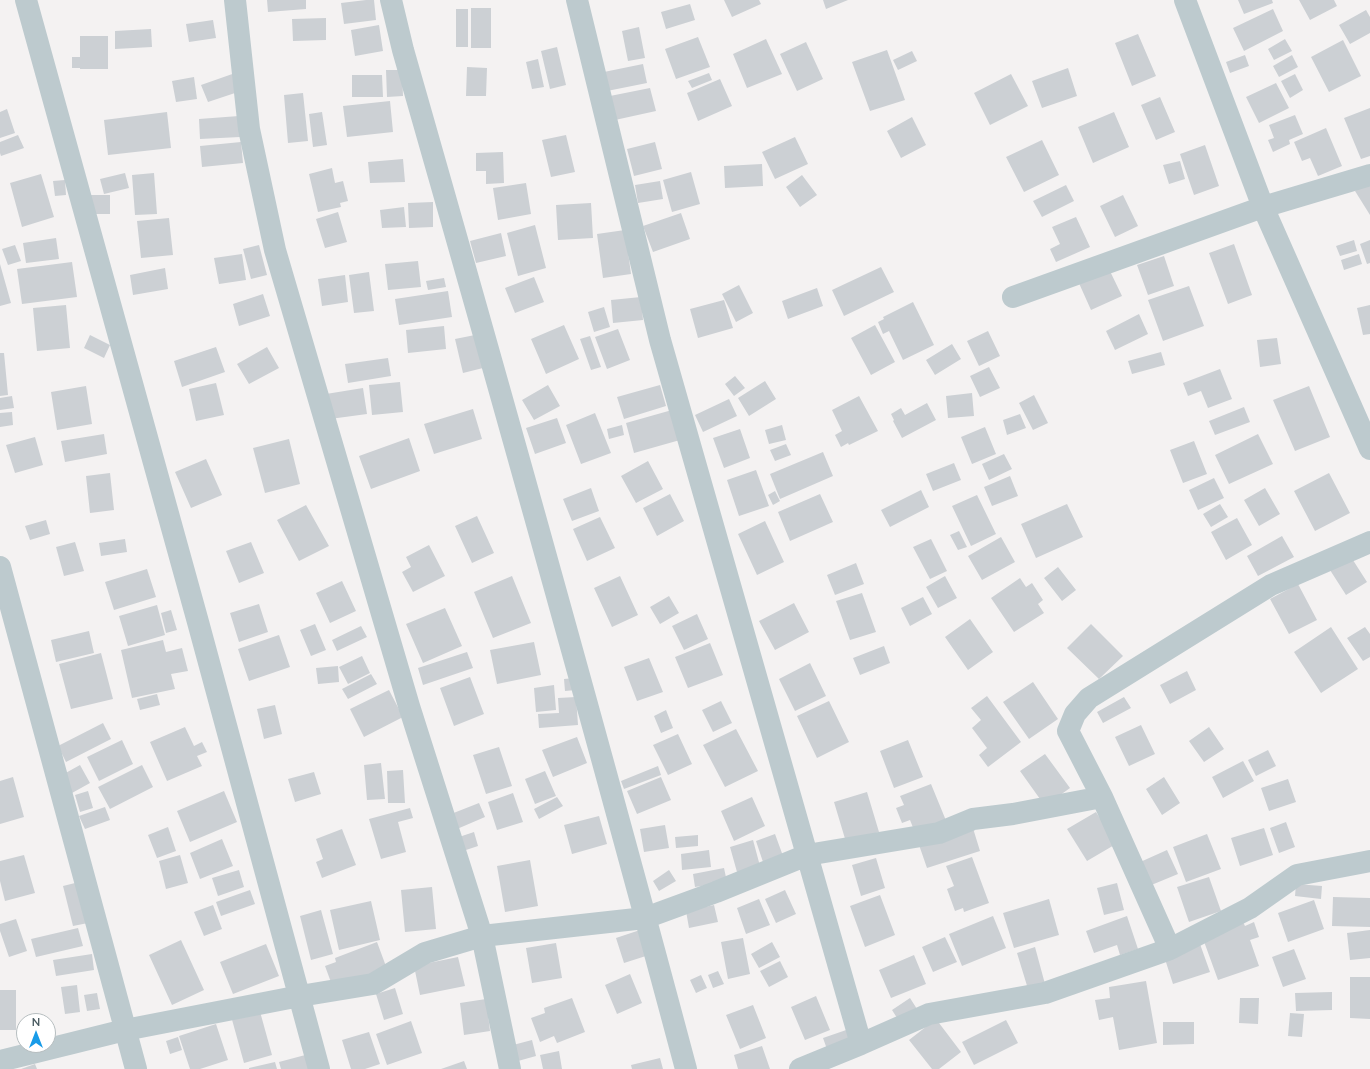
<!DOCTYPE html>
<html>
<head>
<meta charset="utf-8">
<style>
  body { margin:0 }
  #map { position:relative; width:1370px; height:1069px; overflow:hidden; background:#f4f2f2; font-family:Lato,sans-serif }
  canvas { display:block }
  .north { position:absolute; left:16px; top:1013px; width:40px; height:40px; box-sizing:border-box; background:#fff; border:1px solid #b6bdbf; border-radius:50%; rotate:0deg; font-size:11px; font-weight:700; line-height:16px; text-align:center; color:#495a60 }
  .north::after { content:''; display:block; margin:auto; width:14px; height:18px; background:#189be8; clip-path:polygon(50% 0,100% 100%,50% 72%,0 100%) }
</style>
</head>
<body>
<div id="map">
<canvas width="1370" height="1069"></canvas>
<div class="north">N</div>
</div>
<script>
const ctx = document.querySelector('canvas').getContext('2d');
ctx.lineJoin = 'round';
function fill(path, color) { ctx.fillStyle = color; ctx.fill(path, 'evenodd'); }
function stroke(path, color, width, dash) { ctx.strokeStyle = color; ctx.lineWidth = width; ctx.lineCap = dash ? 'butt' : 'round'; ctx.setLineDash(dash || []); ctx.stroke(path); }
fill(new Path2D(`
  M267,0H306V9L268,12Z
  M366,0H374L376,20L344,24L341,3Z
  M724,0H759L761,4L732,17Z
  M823,0H848L826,9Z
  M1238,0H1272L1273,3L1244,14Z
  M1299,0H1334L1337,6L1310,20Z
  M690,4L695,20L666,29L661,12Z
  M471,8H491V48H471Z
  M456,9H468V47H456Z
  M1273,9L1283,31L1244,51L1233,28Z
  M1366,10L1370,17V33L1350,44L1339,25Z
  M326,18V40L293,41L292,19Z
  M213,20L216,38L189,42L186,24Z
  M379,25L383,51L355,56L351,30Z
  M639,27L645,58L628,61L622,31Z
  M151,29L152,47L115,49V31Z
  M1138,34L1156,76L1132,86L1115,43Z
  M80,36H108V69H80V68H72V57H80Z
  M698,37L710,67L676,79L665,49Z
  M766,39L782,74L747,88L733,54Z
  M1285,39L1292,51L1274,60L1268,49Z
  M1343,40L1361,76L1329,92L1311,57Z
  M806,42L823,79L797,91L780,54Z
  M557,47L566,85L550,89L541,51Z
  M887,50L905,100L870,111L852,62Z
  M912,51L917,61L898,70L893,60Z
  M1245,55L1249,66L1230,73L1226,62Z
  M1292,55L1298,67L1279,77L1273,66Z
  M538,59L544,87L532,89L526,62Z
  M643,64L647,83L602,92L599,73Z
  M467,67L487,68L486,96H466Z
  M1068,68L1077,96L1042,108L1032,81Z
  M386,70H402L403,96L387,97Z
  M238,72L244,90L208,102L201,85Z
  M709,73L712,80L692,88L688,81Z
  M1011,74L1028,106L990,125L974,93Z
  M1295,74L1303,90L1290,98L1281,81Z
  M352,75H382L383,97H352Z
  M194,77L197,99L176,102L172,81Z
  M720,79L732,106L698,121L687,93Z
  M1276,83L1289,108L1259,123L1246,97Z
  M650,88L656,111L615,120L610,96Z
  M303,93L308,141L288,143L284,95Z
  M1160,97L1175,132L1156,140L1141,105Z
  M390,101L393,132L347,137L343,106Z
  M1370,108V156L1361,159L1344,118Z
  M7,109L15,133L0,138V112Z
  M167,112L171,148L108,155L104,120Z
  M322,112L327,145L313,147L309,114Z
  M1114,112L1129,147L1093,163L1078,127Z
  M1295,115L1303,134L1289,140L1290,144L1273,152L1268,140L1274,138L1269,125Z
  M239,116L240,137L200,139L199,119Z
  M912,117L926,145L901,158L887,131Z
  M1326,128L1342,166L1318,176L1310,158L1302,161L1294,142Z
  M18,135L24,148L1,156L0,153V142Z
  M566,135L575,172L551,177L542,140Z
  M795,137L808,164L775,179L762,152Z
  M1042,140L1059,175L1024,192L1006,157Z
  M241,142L243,163L202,167L200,146Z
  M655,142L662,169L634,176L627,149Z
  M1205,145L1219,186L1194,195L1180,154Z
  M503,152L504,183L486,184V171H476V153Z
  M403,159L405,182L370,183L368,162Z
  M1180,161L1185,179L1169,184L1163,165Z
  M762,164L763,186L725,188L724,166Z
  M332,168L335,183L343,181L348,201L340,203L341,207L318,212L309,174Z
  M691,172L700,204L672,212L663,180Z
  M125,173L129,188L104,194L100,179Z
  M154,173L157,214L135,215L132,175Z
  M41,174L54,217L22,227L10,183Z
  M802,175L817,195L800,207L786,187Z
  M65,180L66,195L55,196L53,181Z
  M660,181L663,199L638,203L635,185Z
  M1369,182L1370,185V215L1355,191Z
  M526,183L531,214L498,220L493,188Z
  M1066,185L1074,201L1042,217L1033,201Z
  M91,195H110V214H91Z
  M1123,195L1138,226L1115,237L1100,206Z
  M433,202V227L409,228L408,203Z
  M591,203L593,238L558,240L556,205Z
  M404,207L406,227L382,228L380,210Z
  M338,212L347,242L325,248L316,219Z
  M681,213L690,239L653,252L643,226Z
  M1076,217L1090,247L1056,262L1050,249L1060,244L1052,227Z
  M169,218L173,255L141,258L137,221Z
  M535,225L546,268L518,276L507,233Z
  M625,230L631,274L603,278L597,234Z
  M501,233L506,256L476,263L470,241Z
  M56,238L59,259L26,263L23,243Z
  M1354,240L1357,251L1340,256L1336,246Z
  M1370,240V263L1367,264L1360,244Z
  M1234,244L1252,295L1228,304L1209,253Z
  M15,245L21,261L8,265L2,249Z
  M259,245L267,275L251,279L243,249Z
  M242,254L246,280L219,284L214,258Z
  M1359,254L1362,264L1344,270L1341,260Z
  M1164,256L1174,286L1148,295L1137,265Z
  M418,261L421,287L388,290L385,264Z
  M72,262L77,297L22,304L17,269Z
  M0,264L11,303L0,306Z
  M881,267L894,292L844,316L832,290Z
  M1108,267L1122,296L1091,310L1078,281Z
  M165,268L168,289L133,295L130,275Z
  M369,272L374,311L354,313L349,275Z
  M345,275L348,302L322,306L318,279Z
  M534,277L544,302L515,313L505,288Z
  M444,278L446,287L428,290L426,281Z
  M739,285L753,313L736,322L722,294Z
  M1189,286L1204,326L1163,341L1148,300Z
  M817,288L823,306L788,319L782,301Z
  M448,291L452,317L399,325L395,299Z
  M263,294L270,316L239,326L233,304Z
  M641,297L643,320L613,323L611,300Z
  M724,300L733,328L698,338L690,309Z
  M913,302L934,345L903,360L889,331L883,334L878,322L884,319L883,317Z
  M66,305L70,348L37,351L33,308Z
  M1370,305V334L1363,335L1357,308Z
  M604,307L610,327L594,332L588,312Z
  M1139,314L1148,334L1115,350L1106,331Z
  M564,325L579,359L546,374L531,339Z
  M875,325L895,362L871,375L851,338Z
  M444,326L446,349L408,353L406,330Z
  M618,329L630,360L607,369L595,337Z
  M988,331L1000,356L979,366L967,341Z
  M90,335L110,345L104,358L84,348Z
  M475,335L483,368L463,373L455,339Z
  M590,336L601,367L591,370L580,339Z
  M1277,338L1281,364L1260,367L1257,340Z
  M952,344L961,359L935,375L926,360Z
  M216,347L225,372L182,387L174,361Z
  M267,347L279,368L249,384L237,364Z
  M1161,352L1165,365L1132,374L1128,361Z
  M0,353H4L8,395L0,396Z
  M388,358L391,376L348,383L345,364Z
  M989,367L1000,388L980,397L970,376Z
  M1220,369L1232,399L1208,408L1201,391L1188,396L1183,383Z
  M735,376L745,388L734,396L725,384Z
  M765,381L776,399L749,416L738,398Z
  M400,382L403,412L372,415L369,385Z
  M216,383L224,415L196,421L189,389Z
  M548,385L560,406L534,420L522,400Z
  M660,385L666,406L624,419L617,397Z
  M86,386L92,424L57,430L51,392Z
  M1309,386L1330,437L1295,451L1273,400Z
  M363,388L367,414L330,419L326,394Z
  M972,393L974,416L948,418L946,396Z
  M1034,395L1048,423L1033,430L1019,403Z
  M12,396L14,408L0,410V398Z
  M859,396L878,431L849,445L848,443L841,447L835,435L842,431L832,410Z
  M729,399L737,416L703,432L695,415Z
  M927,403L936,420L902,438L893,421L894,420L891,414L901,408L905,415Z
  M1244,407L1250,422L1215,435L1209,421Z
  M473,409L482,439L434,454L424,424Z
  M672,410L680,440L634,453L626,423Z
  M12,412L13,425L0,427V413Z
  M595,413L611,453L581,464L566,425Z
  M1020,414L1026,428L1007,435L1003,420Z
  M557,418L566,443L535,454L526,428Z
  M622,425L624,435L609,439L607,429Z
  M782,425L786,440L769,444L765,430Z
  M985,427L996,454L972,464L961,437Z
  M740,429L750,458L724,468L713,438Z
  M104,434L107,454L65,462L61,441Z
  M1258,434L1273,464L1229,484L1215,455Z
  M35,437L43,465L15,473L6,445Z
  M409,438L420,471L371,489L359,456Z
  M289,439L300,484L265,493L253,448Z
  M1194,441L1207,474L1183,483L1170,450Z
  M786,444L791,455L775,461L770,450Z
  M823,452L833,476L780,499L770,474Z
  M1004,454L1012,469L989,480L982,464Z
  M206,459L222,495L191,508L175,472Z
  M648,461L663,489L636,503L621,476Z
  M954,463L961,480L933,491L926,474Z
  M756,470L769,506L739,516L727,480Z
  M110,473L114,510L90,513L86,476Z
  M1329,473L1350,513L1315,531L1294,491Z
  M1010,476L1018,496L992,506L984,487Z
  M1214,478L1224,498L1198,510L1189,490Z
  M591,488L599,511L572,521L563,499Z
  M1265,488L1280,514L1259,526L1244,500Z
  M921,490L929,507L890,527L881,510Z
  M775,491L780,501L773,505L768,495Z
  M670,494L684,521L657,536L643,508Z
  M820,494L833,522L790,541L778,512Z
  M977,495L996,534L971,546L952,506Z
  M1067,504L1083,537L1036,558L1021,524Z
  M1220,504L1228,517L1211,527L1203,514Z
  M306,505L329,546L299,561L277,520Z
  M477,516L494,553L472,563L455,526Z
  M600,517L615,548L587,561L573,529Z
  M1237,518L1252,545L1226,560L1211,532Z
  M46,520L50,534L30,540L25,526Z
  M765,521L784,562L757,575L738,534Z
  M959,531L967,547L958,550L950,535Z
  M1282,536L1294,557L1258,576L1247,556Z
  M1001,537L1015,562L982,580L968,556Z
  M125,539L127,552L101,556L99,543Z
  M931,539L947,571L930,579L913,547Z
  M75,542L84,571L64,576L56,547Z
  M251,542L264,573L239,583L226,551Z
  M429,545L445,576L413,592L402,572L411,567L406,557Z
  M1351,557L1367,582L1346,595L1330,570Z
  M856,563L864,584L835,595L827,575Z
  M1058,567L1076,590L1062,601L1044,578Z
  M147,569L156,597L114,610L105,582Z
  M512,576L531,623L493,638L474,592Z
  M620,576L638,615L612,627L594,588Z
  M945,576L957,598L938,608L926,587Z
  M1020,578L1026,587L1032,583L1043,600L1038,604L1044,613L1014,632L991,598Z
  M342,581L356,611L330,623L316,593Z
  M1298,584L1317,620L1289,634L1270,599Z
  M862,593L876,632L850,640L836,601Z
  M669,596L679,613L660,624L650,607Z
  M923,597L932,614L910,626L901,608Z
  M794,603L809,632L775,650L759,621Z
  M259,604L268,632L239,642L230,613Z
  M157,605L165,635L128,646L119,616Z
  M445,608L462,646L423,663L406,624Z
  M171,610L177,630L166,633L161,613Z
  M697,614L708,639L684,650L672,626Z
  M970,619L993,652L968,670L945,637Z
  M315,624L326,650L311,656L300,630Z
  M1091,624L1123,656L1099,679L1067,648Z
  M361,626L367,637L337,651L332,640Z
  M1331,627L1358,669L1321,693L1294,652Z
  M1365,627L1370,634V657L1363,661L1347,638Z
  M89,631L94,653L56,662L51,640Z
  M279,635L290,667L249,681L238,649Z
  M163,640L166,652L182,648L188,671L171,674L175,689L132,698L121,650Z
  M534,642L541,675L497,684L490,650Z
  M710,643L723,675L688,688L675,657Z
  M884,646L890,663L860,675L853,658Z
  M467,652L473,668L423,685L418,668Z
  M101,653L113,699L71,709L59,664Z
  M362,656L370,673L348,684L339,667Z
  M649,658L663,692L637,701L624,667Z
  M810,663L826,696L795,711L779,679Z
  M338,666L339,682L318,684L316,668Z
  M1187,671L1196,690L1170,704L1160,685Z
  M371,674L377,684L348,699L342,689Z
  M470,677L484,714L454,726L440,688Z
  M575,678L576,690L565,691L564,679Z
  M1033,682L1058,719L1029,739L1003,702Z
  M554,685L556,710L536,712L534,688Z
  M389,690L403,717L364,737L350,709Z
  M157,694L160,705L140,710L137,699Z
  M987,696L1021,742L988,767L979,755L987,748L972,728L981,720L971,708Z
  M576,697L578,725L539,728L538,714L559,713L558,698Z
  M1124,697L1131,708L1103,723L1097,712Z
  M721,701L732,723L713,732L702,710Z
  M829,701L849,742L817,758L797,716Z
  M275,705L282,734L264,739L257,709Z
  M666,710L673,728L661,733L654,716Z
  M103,723L111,739L66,762L58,746Z
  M1141,725L1155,754L1129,766L1115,737Z
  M185,727L194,746L202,742L207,752L197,756L202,766L167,781L150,742Z
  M1209,727L1224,749L1204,762L1189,741Z
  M736,729L758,771L725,787L703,745Z
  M678,734L692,764L668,775L653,745Z
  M577,737L587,763L553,777L542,750Z
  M122,740L133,764L99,781L87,757Z
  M908,740L923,777L894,788L880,751Z
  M499,747L512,786L486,794L473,755Z
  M1268,750L1276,766L1256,776L1248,760Z
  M1045,754L1070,788L1045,806L1020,771Z
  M1243,761L1254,781L1223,798L1212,777Z
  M381,763L385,799L367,800L364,765Z
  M80,765L90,783L72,793L62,775Z
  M142,765L153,787L110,809L98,787Z
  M658,766L661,775L624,789L621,781Z
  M403,770L405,803H388L387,771Z
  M545,771L556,796L535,804L525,779Z
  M314,772L321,794L295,802L288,779Z
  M13,777L24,817L0,824V781Z
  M661,777L671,800L637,814L627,791Z
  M1164,777L1180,803L1162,815L1146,789Z
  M1288,779L1296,802L1269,811L1261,788Z
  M931,784L947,823L916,835L910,820L902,823L896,808L904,805L900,796Z
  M88,791L93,808L80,812L75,795Z
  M224,791L237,822L190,842L177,811Z
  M867,792L879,832L846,842L834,802Z
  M513,793L523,822L497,830L488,802Z
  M557,797L563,806L539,819L534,809Z
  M752,797L765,826L734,841L721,811Z
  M479,803L485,817L457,829L451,814Z
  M105,807L110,820L85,829L79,816Z
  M410,808L413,818L398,822L406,852L381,859L369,819Z
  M1096,812L1116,844L1087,861L1067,829Z
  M599,816L607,844L572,854L564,825Z
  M1286,822L1295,847L1279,853L1270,828Z
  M665,825L669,848L644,852L640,829Z
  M972,825L980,851L927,868L918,842Z
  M168,827L176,851L157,858L148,835Z
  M1264,828L1273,855L1240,866L1231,838Z
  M342,829L356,865L322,878L316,862L323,859L316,839Z
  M474,832L478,846L460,852L456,838Z
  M775,834L783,856L763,862L756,841Z
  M1207,834L1221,869L1186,882L1173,847Z
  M698,835V846L676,848L675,837Z
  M222,839L233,866L200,879L190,853Z
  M753,840L760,866L737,872L730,847Z
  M709,850L711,867L682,870L681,854Z
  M1167,850L1178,874L1149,886L1138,863Z
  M24,855L35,893L5,901L0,881V861Z
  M180,855L188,883L166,889L159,861Z
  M972,857L989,903L964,912L963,908L955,911L947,889L954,886L946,866Z
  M876,858L885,888L861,896L852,865Z
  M530,860L538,906L505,912L497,866Z
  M724,868L727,882L695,887L693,874Z
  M239,870L244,887L218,896L212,878Z
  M669,870L676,881L659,891L653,881Z
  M1209,877L1221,911L1189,922L1177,887Z
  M83,881L93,922L73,926L63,886Z
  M1117,883L1124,910L1104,915L1097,888Z
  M1296,884L1322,886L1321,899L1295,896Z
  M432,887L436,929L405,932L401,890Z
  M250,890L255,904L221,916L216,902Z
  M785,890L796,914L776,923L765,899Z
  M880,895L895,935L865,947L850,906Z
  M1333,897L1370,898V927L1332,926Z
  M759,899L770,925L746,934L737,908Z
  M1049,899L1059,935L1014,948L1003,913Z
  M1314,900L1324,929L1288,942L1278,913Z
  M371,901L380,940L339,950L330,910Z
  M213,905L222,929L204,936L194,912Z
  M714,905L718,922L689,928L686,911Z
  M321,910L333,954L311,960L300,916Z
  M993,916L1006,948L962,966L949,934Z
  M1127,916L1138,949L1120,955L1117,945L1094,953L1086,931Z
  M16,919L27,951L9,957L0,931V924Z
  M1243,922L1245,926L1254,922L1259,937L1250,940L1259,966L1218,980L1202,936Z
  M78,928L83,946L36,957L31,939Z
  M640,930L649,955L624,963L616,938Z
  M1370,930V958L1350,960L1347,933Z
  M945,937L957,962L933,972L922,947Z
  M743,938L750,974L728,979L721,942Z
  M181,940L204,990L172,1005L149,955Z
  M377,942L387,969L332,985L325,966L336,962L335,958Z
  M772,942L780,957L759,968L751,954Z
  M556,943L562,978L532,983L526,948Z
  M266,944L279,976L233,994L220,962Z
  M1200,944L1210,972L1173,984L1164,956Z
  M1035,947L1045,984L1028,989L1017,953Z
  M1294,949L1306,979L1283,987L1272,957Z
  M92,954L94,970L56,976L53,960Z
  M914,955L926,984L891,998L879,970Z
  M458,957L465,986L420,995L414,966Z
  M780,961L788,977L769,987L760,971Z
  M718,971L724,984L713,988L708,975Z
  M630,974L642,1003L617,1014L605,985Z
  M701,975L707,988L696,993L690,980Z
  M1350,977H1370V1019L1350,1018Z
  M1146,981L1157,1043L1119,1050L1113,1017L1099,1020L1095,1000L1110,998L1109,987Z
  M77,985L80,1012L65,1014L61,987Z
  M395,988L403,1014L384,1020L376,994Z
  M0,990H16V1030H0Z
  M1332,992V1010L1296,1011L1295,993Z
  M97,993L100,1009L87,1011L84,995Z
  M816,996L830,1030L805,1040L791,1007Z
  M572,998L585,1032L557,1043L554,1036L540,1042L531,1018L545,1013L544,1008Z
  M910,998L917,1009L899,1021L892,1010Z
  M1240,998H1259L1258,1024L1239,1023Z
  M486,999L490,1031L464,1035L460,1003Z
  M753,1005L766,1038L740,1049L726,1015Z
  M259,1008L272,1055L244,1063L231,1016Z
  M1290,1013L1304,1014L1302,1037L1288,1036Z
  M936,1019L961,1052L939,1069H932L909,1040Z
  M1006,1020L1018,1043L974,1065L962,1042Z
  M411,1021L422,1053L387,1065L376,1034Z
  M1163,1022H1194V1044L1163,1045Z
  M216,1024L228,1060L200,1069H190L179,1036Z
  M852,1028L857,1042L828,1052L823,1038Z
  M369,1032L380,1064L365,1069H351L342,1040Z
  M178,1037L182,1050L170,1054L166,1041Z
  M532,1040L536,1056L518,1061L513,1045Z
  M762,1046L770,1069H738L734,1055Z
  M559,1051L562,1069H543L540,1055Z
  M309,1054L312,1069H281L279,1062Z
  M660,1058L663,1069H632L631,1065Z
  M464,1061L467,1069H441Z
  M275,1062L277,1069H249V1068Z
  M35,1064L37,1069H21Z`), '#ccd0d4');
stroke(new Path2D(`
  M26,0L198,622L319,1069
  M235,0L249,129L275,250L409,706L482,936L510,1069
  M391,0L403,50C500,389 595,728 686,1069
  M577,0L660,340L861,1044
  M1185,0L1263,207L1370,449
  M1013,297L1263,207L1370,175
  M0,567L136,1069
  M1170,949L1102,797L1068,731L1075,714L1089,698L1271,585L1370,542
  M0,1061L125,1030L300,996L373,984L425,953L482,936L645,918L716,892L807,855L939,833L973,819L1013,814L1102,797
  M800,1069L861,1044L929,1014L1045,993L1170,949L1250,908L1297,875L1370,861`), '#bdcace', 22);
</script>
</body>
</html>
